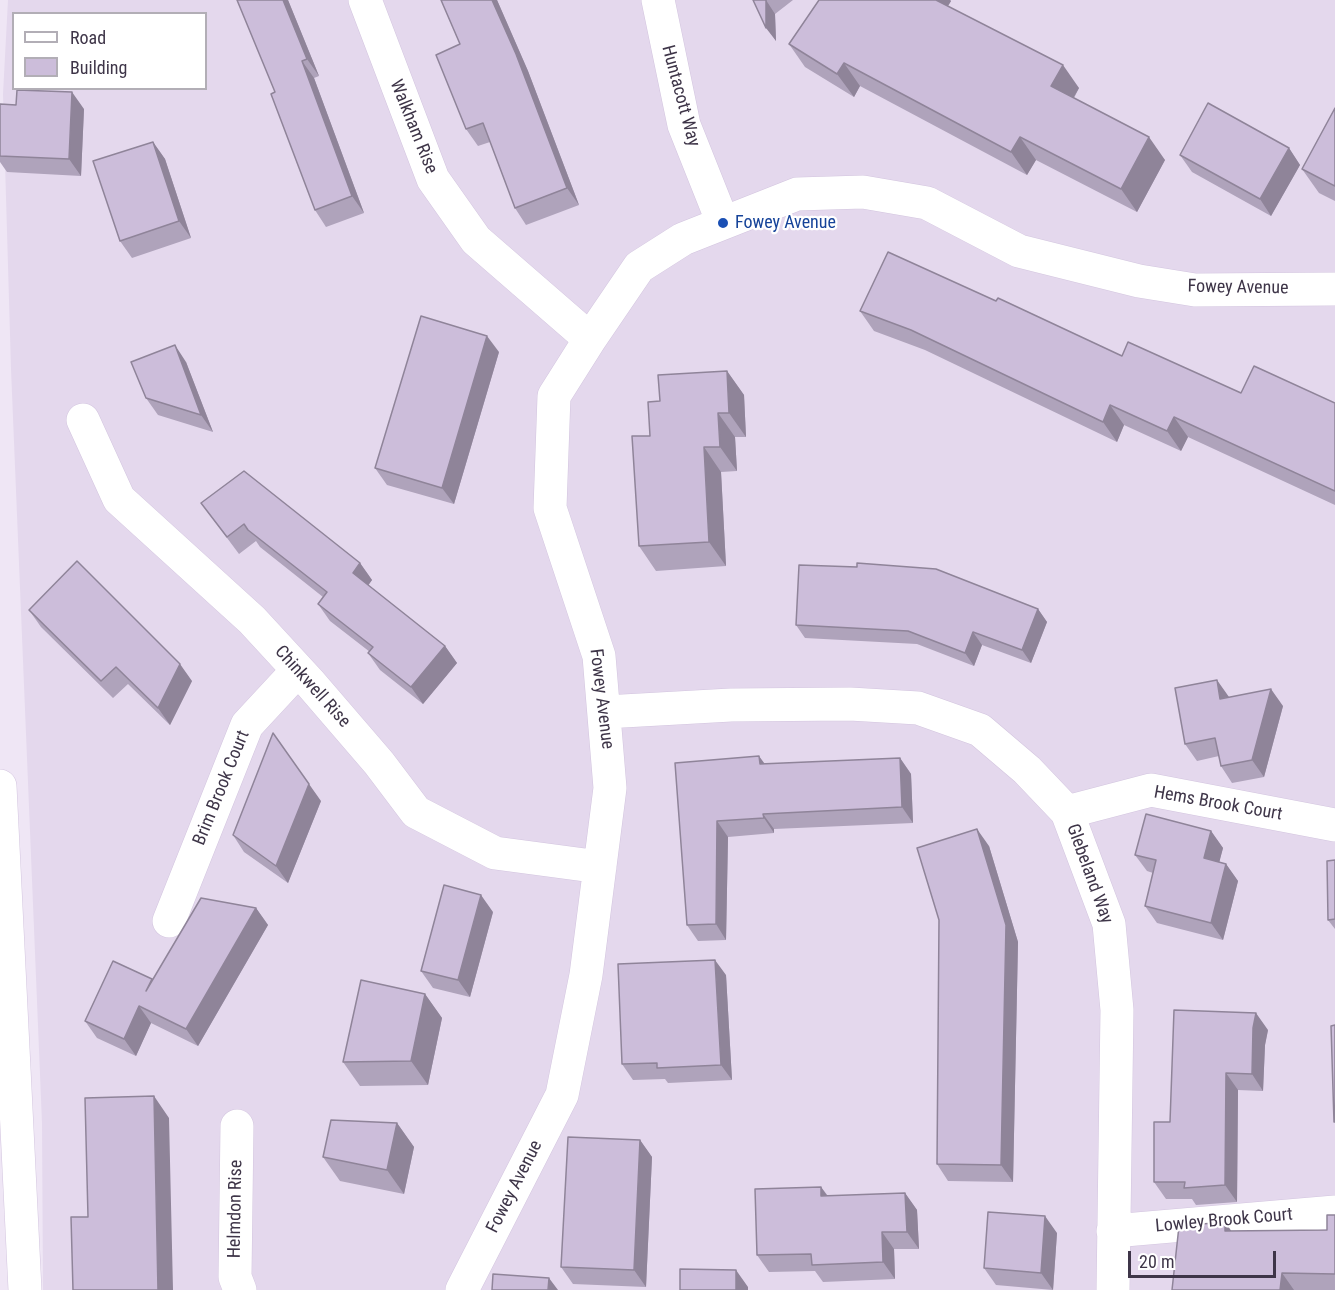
<!DOCTYPE html>
<html>
<head>
<meta charset="utf-8">
<style>
  body { margin:0 }
  #map { position:relative; width:1335px; height:1290px; overflow:hidden; background:#efe6f5; font-family:"Roboto Condensed",sans-serif }
  canvas { display:block }
  .legend { position:absolute; left:12px; top:12px; width:195px; height:78px; box-sizing:border-box; background:#fff; border:2px solid #b2aeb6; margin:0; padding:8px 10px; list-style:none; font-size:18px; color:#3e3548 }
  .legend li { display:flex; align-items:center; gap:12px; height:30px }
  .legend b { width:30px; border:2px solid #b2aeb6 }
  .scale { position:absolute; left:1128px; top:1251px; width:148px; height:27px; box-sizing:border-box; border:3px solid #3e3548; border-top:0; padding-left:8px; font-size:18px; line-height:21px; white-space:nowrap; color:#3e3548; -webkit-text-stroke:4px #fff; paint-order:stroke }
</style>
</head>
<body>
<div id="map">
<canvas width="1335" height="1290"></canvas>
<ul class="legend">
<li><b style="height:8px;background:#fff"></b>Road</li>
<li><b style="height:16px;background:#ccbdda"></b>Building</li>
</ul>
<div class="scale">20 m</div>
</div>
<script>
const ctx = document.querySelector('canvas').getContext('2d');
ctx.lineJoin = 'round';
function fill(path, color) { ctx.fillStyle = color; ctx.fill(path, 'evenodd'); }
function stroke(path, color, width, dash) { ctx.strokeStyle = color; ctx.lineWidth = width; ctx.lineCap = dash ? 'butt' : 'round'; ctx.setLineDash(dash || []); ctx.stroke(path); }
function label(font, color, halo, rows, align = 'center') {
  ctx.font = font + ' "Roboto Condensed",sans-serif'; ctx.lineWidth = 4.5; ctx.setLineDash([]); ctx.textBaseline = 'middle'; ctx.strokeStyle = halo; ctx.fillStyle = color; for (const [text, x, y, turn = 0] of rows) {
    ctx.save(); ctx.translate(x, y); ctx.rotate((+turn || 0) * Math.PI / 180); ctx.textAlign = isNaN(turn) ? turn : align; if (halo) ctx.strokeText(text, 0, 0); ctx.fillText(text, 0, 0); ctx.restore();
  }
}
fill(new Path2D(`
  M8,0H1335V1290H43L42,1123L11,369L3,94ZM14,14H206V88H14Z`), '#e4d8ed');
const street = new Path2D(`
  M365,0L433,179L476,240L590,339
  M658,0L684,125L723,223
  M83,420L119,499L252,620L311,684L379,763L416,812L495,853L600,867
  M605,712L731,705L850,704L918,708L980,730L1027,770L1067,812L1109,924L1117,1010L1113,1290
  M0,786L25,1290
  M1067,812L1151,790L1335,825
  M169,921L247,725L298,670
  M237,1126L235,1277L240,1290
  M1113,1231L1335,1212
  M462,1290L562,1095L586,975L610,788L599,656L550,508L554,396L590,339L639,267L683,239L797,194L863,192L927,203L1019,251L1139,281L1195,290L1335,289`);
stroke(street, '#d3c5df', 34);
stroke(street, '#fff', 33);
fill(new Path2D(`
  M237,0H288L319,76L314,78L364,213L326,227L315,210L275,92Z
  M441,0H497L528,71L579,205L526,225L515,208L490,142L478,146L466,129L460,44Z
  M753,0H793L775,14L776,41Z
  M819,0H950L951,1L948,6L1079,88L1074,98L1165,160L1137,212L1036,160L1027,175L860,86L854,97L805,67L789,44Z
  M0,104L84,109L81,176L7,172L0,162Z
  M1335,108V201L1319,193L1302,169Z
  M153,142L165,159L191,238L132,258L120,241Z
  M1289,148L1300,165L1271,216L1192,172L1180,155Z
  M996,301L1122,356L1241,393L1335,403V505L1188,437L1181,451L1124,425L1117,442L925,350L874,331L860,311Z
  M499,352L454,504L387,485L375,468Z
  M186,362L213,432L158,415L146,398Z
  M727,371L744,395L746,437H735L737,471L721,472L726,566L656,571L639,546L660,401Z
  M201,503L360,563L372,580L368,585L445,646L457,663L423,704L380,670L368,653L370,652L330,621L318,604L323,597L260,547L256,541L239,554Z
  M1038,609L1047,622L1031,663L982,645L974,666L917,644L805,638L796,625Z
  M29,610L192,681L170,725L128,684L113,698L41,627Z
  M1229,697L1283,706L1264,777L1232,783L1221,766L1219,756L1197,761L1185,744Z
  M900,758L911,774L913,823L774,829V833L728,837L726,940L698,941L687,925L675,763L765,764Z
  M321,801L288,883L244,852L233,835Z
  M1211,831L1223,848L1219,862L1226,864L1238,881L1223,940L1157,923L1145,906L1153,873L1147,871L1135,855Z
  M989,846L1018,942L1013,1182L948,1181L937,1164Z
  M1335,860V929L1328,920Z
  M256,908L268,925L198,1046L151,1023L136,1056L97,1038L85,1021L153,980Z
  M493,912L470,997L433,988L421,971Z
  M726,975L732,1080L668,1083L665,1079L633,1080L622,1064Z
  M425,994L442,1018L428,1085L360,1086L343,1062Z
  M1268,1030L1265,1045L1263,1091L1238,1090L1237,1202L1196,1205L1192,1199H1166L1154,1182L1170,1122Z
  M397,1123L414,1147L404,1194L340,1181L323,1157Z
  M640,1140L652,1157L646,1287L573,1284L561,1267Z
  M821,1187L828,1196L905,1193L917,1210L919,1249H894L895,1279L823,1282L815,1271L769,1272L757,1255Z
  M1335,1215V1290H1172L1225,1222L1231,1231L1327,1230Z
  M1057,1233L1053,1290L996,1285L984,1268Z`), '#afa3bb');
fill(new Path2D(`
  M283,0H288L319,76L307,59Z
  M492,0H497L528,71L579,205L567,188Z
  M766,0L775,14L776,41L766,28Z
  M929,0H950L951,1L941,17Z
  M302,61L314,78L364,213L352,196Z
  M844,63L860,86L854,97L837,74Z
  M1063,65L1079,88L1067,109L1051,86Z
  M72,92L84,109L81,176L69,159Z
  M1020,137L1036,160L1027,175L1011,152Z
  M1149,137L1165,160L1137,212L1121,189Z
  M153,142L165,159L191,238L179,221Z
  M1289,148L1300,165L1271,216L1260,199Z
  M487,336L499,352L454,504L442,488Z
  M175,345L186,362L213,432L201,415Z
  M727,371L744,395L746,437L729,413Z
  M1110,405L1124,425L1117,442L1103,422Z
  M718,413L735,437L737,471L720,447Z
  M1174,417L1188,437L1181,451L1167,431Z
  M704,447L721,472L726,566L709,542Z
  M360,563L372,580L365,590L353,573Z
  M1038,609L1047,622L1031,663L1022,650Z
  M973,632L982,645L974,666L965,653Z
  M445,646L457,663L423,704L411,687Z
  M180,664L192,681L170,725L158,708Z
  M1217,680L1229,697L1220,699Z
  M1271,689L1283,706L1264,777L1252,760Z
  M759,756L770,771L760,764Z
  M900,758L911,774L913,823L902,807Z
  M309,784L321,801L288,883L276,866Z
  M763,814L774,829V833L764,818Z
  M717,821L728,837L726,940L716,924Z
  M977,829L989,846L1018,942L1013,1182L1001,1165Z
  M1211,831L1223,848L1216,875L1204,858Z
  M1226,864L1238,881L1223,940L1211,923Z
  M481,895L493,912L470,997L458,980Z
  M256,908L268,925L198,1046L186,1029Z
  M715,960L726,975L732,1080L721,1065Z
  M425,994L442,1018L428,1085L411,1061Z
  M139,1006L151,1023L136,1056L124,1039Z
  M1256,1013L1268,1030L1265,1045L1263,1091L1252,1074L1253,1028Z
  M1226,1073L1238,1090L1237,1202L1225,1185Z
  M154,1096L169,1118L173,1290H158Z
  M397,1123L414,1147L404,1194L387,1170Z
  M640,1140L652,1157L646,1287L634,1270Z
  M821,1187L833,1204L821,1196Z
  M905,1193L917,1210L919,1249L907,1232Z
  M1045,1216L1057,1233L1053,1290L1041,1273Z
  M1225,1222L1237,1239L1225,1231Z
  M882,1232L894,1249L895,1279L883,1262Z
  M736,1270L748,1287V1290H736Z
  M1282,1273L1294,1290H1280Z
  M549,1278L558,1290H548Z`), '#8f8499');
const building = new Path2D(`
  M237,0H283L307,59L302,61L352,196L315,210L271,94L275,92Z
  M441,0H492L516,54L567,188L515,208L483,123L466,129L436,55L460,44Z
  M753,0H766V28Z
  M819,0H936L1063,65L1051,86L1149,137L1121,189L1020,137L1011,152L844,63L837,74L789,44Z
  M17,90L72,92L69,159L0,156V104L16,105Z
  M1208,103L1289,148L1260,199L1180,155Z
  M1335,108V186L1302,169Z
  M153,142L179,221L120,241L93,161Z
  M888,252L996,301L998,298L1122,356L1128,342L1241,393L1254,366L1335,403V491L1174,417L1167,431L1110,405L1103,422L911,330L860,311Z
  M421,316L487,336L442,488L375,468Z
  M175,345L201,415L146,398L131,362Z
  M727,371L729,413H718L720,447H704L709,542L639,546L632,436H650L648,402L660,401L658,375Z
  M244,471L360,563L353,573L445,646L411,687L368,653L373,647L318,604L327,592L248,530L244,524L227,537L201,503Z
  M77,561L180,664L158,708L116,667L101,681L29,610Z
  M857,563L936,569L1038,609L1022,650L973,632L965,653L908,631L796,625L799,565L857,567Z
  M1217,680L1220,699L1271,689L1252,760L1221,766L1215,738L1185,744L1175,688Z
  M273,733L309,784L276,866L233,835Z
  M759,756L760,764L900,758L902,807L763,814L764,818L717,821L716,924L687,925L675,763Z
  M1146,814L1211,831L1204,858L1226,864L1211,923L1145,906L1156,860L1135,855Z
  M977,829L1006,925L1001,1165L937,1164L939,920L917,848Z
  M1335,860V919L1328,920L1327,861Z
  M444,885L481,895L458,980L421,971Z
  M201,898L256,908L186,1029L139,1006L124,1039L85,1021L113,961L152,979L146,991Z
  M715,960L721,1065L657,1068V1063L622,1064L618,964Z
  M361,980L425,994L411,1061L343,1062Z
  M1174,1010L1256,1013L1253,1028L1252,1074L1226,1073L1225,1185L1184,1188L1185,1182H1154V1122H1170Z
  M1335,1025V1122H1334L1331,1026Z
  M154,1096L158,1290H73L71,1217H88L85,1098Z
  M331,1120L397,1123L387,1170L323,1157Z
  M568,1137L640,1140L634,1270L561,1267Z
  M821,1187V1196L905,1193L907,1232H882L883,1262L812,1265L811,1254L757,1255L755,1189Z
  M988,1212L1045,1216L1041,1273L984,1268Z
  M1327,1215H1335V1274L1282,1273L1280,1290H1172L1179,1226L1225,1222V1231L1327,1230Z
  M680,1269L736,1270V1290H680Z
  M493,1274L549,1278L548,1290H492Z`);
fill(building, '#ccbdda');
stroke(building, '#8f8499', 1.5);
for (const [x, y, r, color] of [
  [723,223,6,"#1a4fb4"]
]) { const dot = new Path2D(); dot.arc(x, y, r, 0, 2 * Math.PI); ctx.fillStyle = color; ctx.fill(dot); stroke(dot, '#fff', 2); }
label('18px', '#3e3548', '#fff', [
  ["Huntacott Way",680,96,75],
  ["Walkham Rise",413,127,68],
  ["Fowey Avenue",1238,288,1],
  ["Chinkwell Rise",312,687,48],
  ["Fowey Avenue",601,699,83],
  ["Brim Brook Court",222,788,-68],
  ["Hems Brook Court",1218,804,10],
  ["Glebeland Way",1089,874,70],
  ["Fowey Avenue",515,1187,-63],
  ["Helmdon Rise",236,1209,-89],
  ["Lowley Brook Court",1224,1221,-5]
]);
label('18px', '#164399', '#fff', [
  ["Fowey Avenue",735,223]
], 'left');
</script>
</body>
</html>
